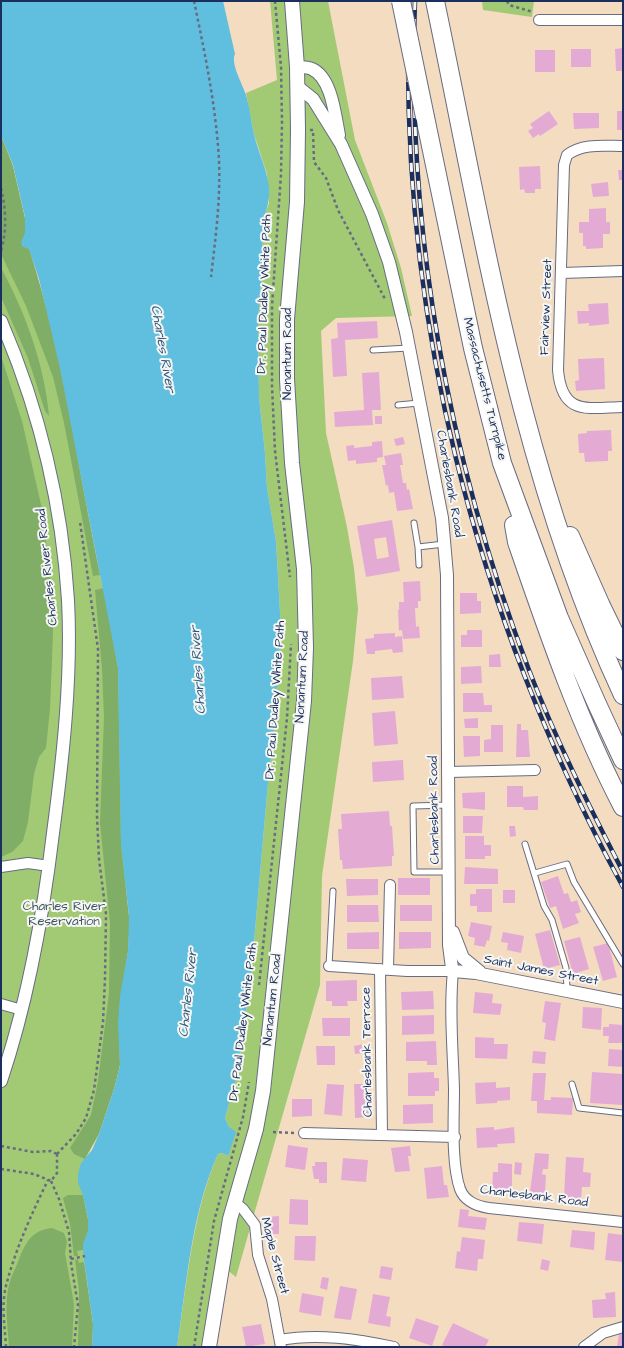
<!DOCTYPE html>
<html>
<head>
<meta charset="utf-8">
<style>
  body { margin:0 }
  #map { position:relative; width:624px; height:1348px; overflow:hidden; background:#f4dcc1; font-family:"Architects Daughter",sans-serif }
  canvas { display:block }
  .frame { position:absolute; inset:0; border:2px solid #1b2f5e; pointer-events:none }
</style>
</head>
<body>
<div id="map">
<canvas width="624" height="1348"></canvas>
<div class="frame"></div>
</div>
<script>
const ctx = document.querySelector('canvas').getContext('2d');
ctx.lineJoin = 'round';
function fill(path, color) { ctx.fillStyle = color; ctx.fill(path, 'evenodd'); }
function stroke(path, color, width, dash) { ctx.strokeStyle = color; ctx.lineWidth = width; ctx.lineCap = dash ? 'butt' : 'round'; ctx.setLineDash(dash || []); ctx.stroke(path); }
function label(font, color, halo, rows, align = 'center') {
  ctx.font = font + ' "Architects Daughter",sans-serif'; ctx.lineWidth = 4; ctx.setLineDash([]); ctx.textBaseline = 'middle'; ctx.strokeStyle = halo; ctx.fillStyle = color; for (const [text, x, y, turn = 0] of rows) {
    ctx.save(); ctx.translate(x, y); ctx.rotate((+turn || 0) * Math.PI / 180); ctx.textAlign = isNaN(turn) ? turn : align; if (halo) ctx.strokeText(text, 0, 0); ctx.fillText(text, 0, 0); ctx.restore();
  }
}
fill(new Path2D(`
  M270,1H328L355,140L387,223L401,268L412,316L336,318L321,331L326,433L347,527L354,568L358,609L353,661L322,876L320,985L236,1277L222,1266L209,1347H177C187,1284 192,1213 218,1154L222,1153L228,1156L229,1127L225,1118L238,1071L251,975L269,772L273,743L281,630L276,541L267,488L265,453L259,397L258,321L261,283L263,220L269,203L267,174L254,134L246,93L277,80Z
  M482,1H534L532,17L483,10Z
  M1,135L60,368L118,668L128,951L85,1159L81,1163C81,1186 86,1206 87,1229C88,1236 83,1245 83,1253L93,1324L92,1347H1Z`), '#a2ca75');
fill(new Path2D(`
  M1,135L13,166L25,218V233L22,246L29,249C64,355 77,466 100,575L93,576L64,423L53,377L26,306L1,254Z
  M1,268C25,311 45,367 49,416L45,411L28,358L1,297Z
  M1,356L22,421L42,509L53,599V633L50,709L46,748L39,757L34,774L28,822L23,841L12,852L1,857Z
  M104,588L118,668L121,844L129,916V935L128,951L119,1013L120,1065L115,1086L99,1134L85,1159L74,1154L70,1148L91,1115L98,1081L109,993L110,923L100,823L104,717L102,669L95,590Z
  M68,1195H83L88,1219V1231L83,1250L77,1251L78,1256H74L70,1224L63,1198Z
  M52,1228L64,1233L67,1242L65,1253L74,1304L72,1347H9C8,1327 4,1305 9,1285C11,1276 16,1268 19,1259C26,1242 32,1230 52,1228Z
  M78,1259L79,1263L84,1262L93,1325L92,1347H78L79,1291L75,1260Z`), '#81ae66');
fill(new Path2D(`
  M1,1H223L235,54C230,63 243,85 246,95C250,108 251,121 254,134C258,152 267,169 269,187C270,199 267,209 263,220L261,283L258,321L259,397L265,453L267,488L276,541L281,630L273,743L269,772L251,975L238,1071L225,1118L229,1127L236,1132L228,1156L222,1153L218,1154C191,1214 187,1283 177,1347H92L93,1324L83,1253V1244L88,1231V1219L83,1195L78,1183V1174L81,1163L92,1150L99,1134L115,1086L120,1065L118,1024L120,996L128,951L129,916L121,844L118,668L60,368L39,279L29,249L22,246L21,242L25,233V217L13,165L1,135Z`), '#60bede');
fill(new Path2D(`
  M623,48V71H616L615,49Z
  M571,49H591V67H571Z
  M535,50H555V72H535Z
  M549,111L558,124L540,136L539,134L533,138L528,131L533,128L530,124Z
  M617,111H623V130H617Z
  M573,113H599V128L574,129Z
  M540,166L541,189H535V193H525L524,189L520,190L519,167Z
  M618,170H623V180H619Z
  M608,182L609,196L593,197L591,184Z
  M606,208V222H610V234H603V248L586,249V246H583V233H579V222H589V209Z
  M608,303L609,324L589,326V323L578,324L577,311H589L588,304Z
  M377,321L378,338L345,340L347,376L333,377L331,339L338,338L337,323Z
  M604,358L605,389L576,391L575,381L579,380L578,359Z
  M379,372L381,410H372L373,425L335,427L334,412L364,410L362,373Z
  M375,416H382V424H375Z
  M611,430L612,451H608V461L585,462L584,453H579L578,434L587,433V431Z
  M403,437L405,444L396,446L394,439Z
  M382,441L383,457L377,458V462L356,464V460L348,461L346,446L354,445V448L372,446V442Z
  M401,453L403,465H400L403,483H406L407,490L409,489L413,509L397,511L394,492L389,493L388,485L386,486L382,465H386L384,456Z
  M392,520L400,571L366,577L357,526ZM386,537L389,557L377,559L374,539Z
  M420,581L421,601H418V608H415L416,627L419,626L420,638L403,639L402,630L399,631L398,610H399V602H404L403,582Z
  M460,593H477V601H481V613L460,614Z
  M467,630H482V647H461V635H467Z
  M395,633V637L402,636L403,652L393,653L392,649L375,651V654H367L365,639L374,638V634Z
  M500,654L501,667H489V655Z
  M481,666L482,683L461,684V667Z
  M402,676L404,698L372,700L371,678Z
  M463,693H483L484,705H492V712H463Z
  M395,711L398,744L374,746L372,713Z
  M478,718V728H465L464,719Z
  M517,724H521V730H528L530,757H516Z
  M491,725H503V752H484V740L491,739Z
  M463,736H480V756L464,757Z
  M403,760L404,780L373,782L372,762Z
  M507,786H523V797L538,796V810H524L523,807H507Z
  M485,792V810L463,808L462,793Z
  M389,811L390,826H392L394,856H392V866L343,869L342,860H340L338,829H342L341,814Z
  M463,816H483L482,833H463Z
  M509,826H515L516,836L510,837Z
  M465,836H484V845H491V856H485V859H465Z
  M465,867L498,869V884H464Z
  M558,876L564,894L568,893L571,902L577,900L581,912L575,914L579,923L563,929L556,906L550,908L541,882Z
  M398,878H430V895H398Z
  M346,879H378V895L347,896Z
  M476,889H492V912H477V906H470V894H476Z
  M503,890H515V903H503Z
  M347,905H378L379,922H347Z
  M400,905H432V921H400Z
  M471,922L492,926L489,941L487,940L485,947L474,945L475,938L468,936Z
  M550,930L560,965L544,969L535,934Z
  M379,932V949H347V933Z
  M399,932H431V948L399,949Z
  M503,932L524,936L521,953L507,950L508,943L501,942Z
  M580,937L589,969L573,974L564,941Z
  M608,943L617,977L603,981L593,947Z
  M357,980V1001H347L348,1006H332V1001H326V981Z
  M433,991L434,1009L402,1010L401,992Z
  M475,992L493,994L492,1003L502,1004L500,1015L473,1013Z
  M545,1001L561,1003L555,1041L544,1039L546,1023L542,1022Z
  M583,1007L602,1008L601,1030L582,1028Z
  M434,1015V1034L402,1035V1016Z
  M322,1018H350V1036H323Z
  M609,1024L623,1025V1043H608L609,1036H603V1027H609Z
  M475,1037L494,1038V1044H508L507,1059L475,1058Z
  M436,1041L437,1065H427V1061H406V1042Z
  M364,1044L366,1053L355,1054L354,1046Z
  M316,1046H335V1065H317Z
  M609,1049L623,1050V1067L608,1066Z
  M533,1051L546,1052L545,1064L532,1063Z
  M434,1072V1078H439V1091H435V1096H408V1073Z
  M592,1072L623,1074V1105L590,1103Z
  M533,1073H546L544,1100H551V1097L573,1098L572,1115L537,1113V1101H531Z
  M496,1082V1088L510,1087V1100L497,1101V1103L476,1104L475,1083Z
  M327,1084L344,1085L342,1116L324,1114Z
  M354,1084H369V1117L355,1118Z
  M292,1099H312V1116L292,1117Z
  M433,1104V1123L403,1124V1105Z
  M494,1127V1130L514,1127L515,1143L497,1144L498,1147L477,1148L476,1128Z
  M288,1145L308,1148L305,1170L285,1167Z
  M410,1146L411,1156H408L410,1171L395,1172L391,1148Z
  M535,1153L549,1154L548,1169H543L542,1174L546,1175L545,1193L530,1192Z
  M566,1157L584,1158L583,1172L591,1173L590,1187H582L581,1199L564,1198Z
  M343,1158L368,1160L366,1182L341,1180Z
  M315,1162H327V1183H319V1179H314L312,1166H315Z
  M515,1162L522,1163L521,1175L514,1174Z
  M498,1163L512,1164V1192L492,1191L493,1172H498Z
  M442,1166L444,1185H447L449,1197L427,1199L424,1168Z
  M290,1199L308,1200V1225L289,1224Z
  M460,1209L469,1210L468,1216L487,1218L485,1230L458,1227Z
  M279,1216V1234H268V1217Z
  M519,1222L544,1224L542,1244L517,1241Z
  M572,1230L595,1232L594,1250L570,1247Z
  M608,1233L623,1235V1262L605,1260Z
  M295,1236H316L315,1261L294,1260Z
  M462,1237L485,1240L483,1259H478L477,1271L455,1268L457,1251L460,1252Z
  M542,1259L550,1261L548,1271L540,1269Z
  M381,1266L393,1268L391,1280L379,1278Z
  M322,1277L329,1278L327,1290L320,1288Z
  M340,1286L357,1289L351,1320L334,1318Z
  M615,1292L616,1317L593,1318L592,1300L606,1299L605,1293Z
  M302,1293L324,1297L321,1316L299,1312Z
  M373,1294L390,1297L386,1316L391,1317L390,1327L368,1323Z
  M416,1318L439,1326L432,1346L409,1338Z
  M453,1323L489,1340L485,1347H446L442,1345Z
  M261,1324L265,1344L246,1347L242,1327Z
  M619,1334H623V1347H617Z`), '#e3abd4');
const service = new Path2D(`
  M373,350L409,348
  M398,405L419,403
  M414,523L418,547
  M419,565L418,547L444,544
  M525,844L544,906L552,920L566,968L567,990
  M448,872H414L413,806L449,805
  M535,873L567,864L574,882L623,964
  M329,966L333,891
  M572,1084L579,1108L623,1113`);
const minor = new Path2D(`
  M539,20H623
  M623,146C604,146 583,143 567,155L564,165L558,370C562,416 587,408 623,407
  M562,273L623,271
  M449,772L535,770
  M1,867L28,863L49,866
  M329,966L407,971H453C449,1010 453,1051 454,1089C454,1118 451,1163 460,1189C465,1202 477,1206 489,1208L623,1222
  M380,969L382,1135
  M388,969L390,885
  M1,1004L22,1010
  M304,1133L455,1137
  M234,1202L243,1209L255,1225L258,1255L272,1299L281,1347
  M280,1340C317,1333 357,1339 394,1347
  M584,1347L603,1333L623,1327`);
const tertiary = new Path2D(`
  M297,67C302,67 308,67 312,69C332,78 335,116 339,135
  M298,87L313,99L341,144L372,214L389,262L406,332L442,518L447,575L449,945L452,968L453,971L476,973L623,1002
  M1,321C39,409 62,504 68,600C72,676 63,758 53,833C43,917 28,1001 1,1081
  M453,932L463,958L480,972`);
const secondary = new Path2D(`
  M209,1347L230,1219L256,1129L263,1091L304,701L306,648L304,569L292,463L287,379V319L297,202L298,130L297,67L292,1`);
const motorway = new Path2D(`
  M435,1C484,236 521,476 623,695
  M425,117L473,348L502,463L559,618L597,704L623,760
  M514,525L517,542C548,632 579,723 623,807
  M570,536L601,606L623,651`);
stroke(service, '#676c81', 7);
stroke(minor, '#676c81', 12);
stroke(tertiary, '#676c81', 14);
stroke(secondary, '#676c81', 16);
stroke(motorway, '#676c81', 20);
stroke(new Path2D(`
  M194,1C204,49 214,97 218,146C222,189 216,234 211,277
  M275,1L281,67L282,122L281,174L272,306V386L275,451L290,577
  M507,1L509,5L533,12
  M310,130H313L314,162L326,178L338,210L385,299
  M1,188C6,209 7,230 1,251
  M259,985L287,718L291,644
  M273,1132L294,1133
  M1,1146L33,1152L51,1151L57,1154
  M57,1154L76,1134L86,1118L94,1090L103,1022L105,978L106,914L99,859L97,816L98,649L80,522
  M1,1169L34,1174L51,1181L57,1173V1154
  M51,1181L59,1199L69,1232L71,1263L78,1305L74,1347
  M71,1259L85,1256
  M6,1347C5,1328 1,1305 6,1286C15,1250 32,1213 48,1180
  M194,1347L214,1221L243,1117L249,1082`), '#676c81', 2.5, [3, 3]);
stroke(service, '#fff', 5);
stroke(minor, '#fff', 10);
stroke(tertiary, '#fff', 12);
stroke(secondary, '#fff', 14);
stroke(motorway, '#fff', 18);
const rail = new Path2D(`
  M409,1C398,313 474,614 623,887
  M415,1C406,228 448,458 529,670C556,740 589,806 623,872`);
stroke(rail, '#1b2f5e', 4.5);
stroke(rail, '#f6f6f2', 3, [9]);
const motorwayBridge = new Path2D(`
  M401,1L425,117`);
stroke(motorwayBridge, '#676c81', 20, []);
stroke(motorwayBridge, '#fff', 18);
label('13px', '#1b2f5e', '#f6f6f2', [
  ["Dr. Paul Dudley White Path",265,294,-88],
  ["Fairview Street",547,307,-88],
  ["Nonantum Road",288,354,-90],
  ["Massachusetts Turnpike",484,389,76],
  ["Charlesbank Road",449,484,80],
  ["Charles River Road",48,567,-96],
  ["Nonantum Road",303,677,-87],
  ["Dr. Paul Dudley White Path",276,700,-86],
  ["Charlesbank Road",435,810,-91],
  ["Saint James Street",541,971,11],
  ["Nonantum Road",273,1000,-84],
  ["Dr. Paul Dudley White Path",244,1022,-83],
  ["Charlesbank Terrace",368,1052,-91],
  ["Charlesbank Road",534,1197,7],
  ["Maple Street",274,1256,75]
]);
label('13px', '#3d5664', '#f6f6f2', [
  ["Charles River",64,907],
  ["Reservation",64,922]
]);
label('italic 14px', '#305a84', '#f6f6f2', [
  ["Charles River",162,349,80],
  ["Charles River",199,670,-94],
  ["Charles River",189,993,-84]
]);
</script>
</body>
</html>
